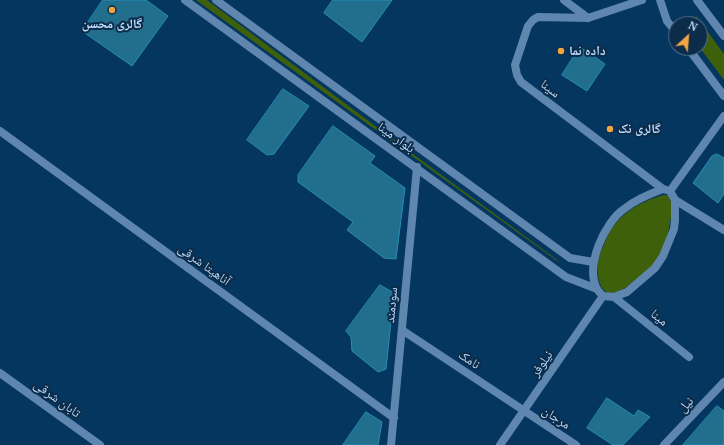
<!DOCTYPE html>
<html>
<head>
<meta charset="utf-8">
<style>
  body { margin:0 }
  #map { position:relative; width:724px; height:445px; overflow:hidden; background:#05365f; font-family:"Noto Serif",serif }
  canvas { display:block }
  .north { position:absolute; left:668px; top:16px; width:40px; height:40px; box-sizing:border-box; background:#0c2c4a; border:1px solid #527290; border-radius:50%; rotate:26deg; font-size:11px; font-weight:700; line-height:16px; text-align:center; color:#bcdafa }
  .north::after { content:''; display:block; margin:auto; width:14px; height:18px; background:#f2a541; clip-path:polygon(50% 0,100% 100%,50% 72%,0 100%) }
</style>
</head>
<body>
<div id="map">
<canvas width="724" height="445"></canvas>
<div class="north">N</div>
</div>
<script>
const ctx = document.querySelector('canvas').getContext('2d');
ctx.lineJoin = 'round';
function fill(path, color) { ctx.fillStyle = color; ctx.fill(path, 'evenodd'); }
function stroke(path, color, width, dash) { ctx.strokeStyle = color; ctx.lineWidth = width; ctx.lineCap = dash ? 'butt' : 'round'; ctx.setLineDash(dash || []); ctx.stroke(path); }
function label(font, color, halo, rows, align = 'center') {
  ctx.font = font + ' "Noto Serif","Noto Naskh Arabic",serif'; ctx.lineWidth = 4; ctx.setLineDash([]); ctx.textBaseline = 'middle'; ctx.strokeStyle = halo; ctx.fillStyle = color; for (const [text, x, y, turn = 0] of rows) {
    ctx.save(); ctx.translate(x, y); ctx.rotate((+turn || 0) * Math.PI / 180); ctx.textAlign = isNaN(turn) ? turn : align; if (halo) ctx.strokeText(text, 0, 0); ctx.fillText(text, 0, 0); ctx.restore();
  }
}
fill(new Path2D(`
  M196,0H207L402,146L556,259L560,263Z
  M696,16L724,54V80L700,48V24H694Z
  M664,195H668C673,202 672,214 670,222C668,236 664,253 654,264C650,269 644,273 640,276C629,286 606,306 599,281C598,276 597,269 598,263C598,256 603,247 606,240C614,216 641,201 664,195Z`), '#3f600b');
const building = new Path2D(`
  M103,0H146L168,16L132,66L82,31Z
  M333,0H392L362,42L324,13Z
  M580,47L605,64L587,91L562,75Z
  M283,89L309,106L274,154L267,155L247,140Z
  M333,126L375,156L370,163L405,188L396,259L384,258L347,230L353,222L298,182V175Z
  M717,154L724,158V194L718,203L693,183L712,156Z
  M380,285L394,293L386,369L378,372L352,351L351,337L346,331Z
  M607,398L634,416L638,410L650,417L623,445H613L587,428Z
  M717,406L724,411V445H683Z
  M366,412L382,422L378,445H343Z`);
fill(building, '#216e8d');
stroke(building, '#258eb7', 1);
stroke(new Path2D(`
  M185,0L566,277L597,289
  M216,0L570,258L593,262
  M564,0L588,18
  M642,0L588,18L538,17L533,20L528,26L515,65L517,75L521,82L663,189
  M660,0L667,21L676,32
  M697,0L724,36
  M688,48L724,96
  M0,131L394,418
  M663,189L670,191L675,200V220L674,229L663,256L655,268L627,292L614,297L603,296C601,294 598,291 597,289C585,266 604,223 624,209C635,200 649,194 663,189Z
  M670,191L724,116
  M675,200L724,230
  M614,297L689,357
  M402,330L576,445
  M0,373L100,445
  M391,445L417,167
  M500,445L603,296
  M664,445L724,382`), '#5f86ae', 8);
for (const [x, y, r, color] of [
  [112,10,4,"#f2a541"],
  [561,51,4,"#f2a541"],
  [610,129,4,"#f2a541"]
]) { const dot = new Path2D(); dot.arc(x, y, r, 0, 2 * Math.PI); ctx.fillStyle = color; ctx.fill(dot); stroke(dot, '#0c2c4a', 1.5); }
label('bold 13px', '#bcdafa', '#0c2c4a', [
  ["گالری محسن",112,24,"center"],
  ["داده نما",569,51],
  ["گالری نک",618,129]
], 'left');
label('13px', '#bcdafa', '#0c2c4a', [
  ["سینا",550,89,37],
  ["بلوار مینا",396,138,36],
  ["آناهیتا شرقی",204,265,36],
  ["سودمند",392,305,-85],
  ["مینا",659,318,39],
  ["نامک",469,360,34],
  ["نیلوفر",542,364,-55],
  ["تابان شرقی",57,399,36],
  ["نیل",686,405,-47],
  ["مرجان",556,418,33]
]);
</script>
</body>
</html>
